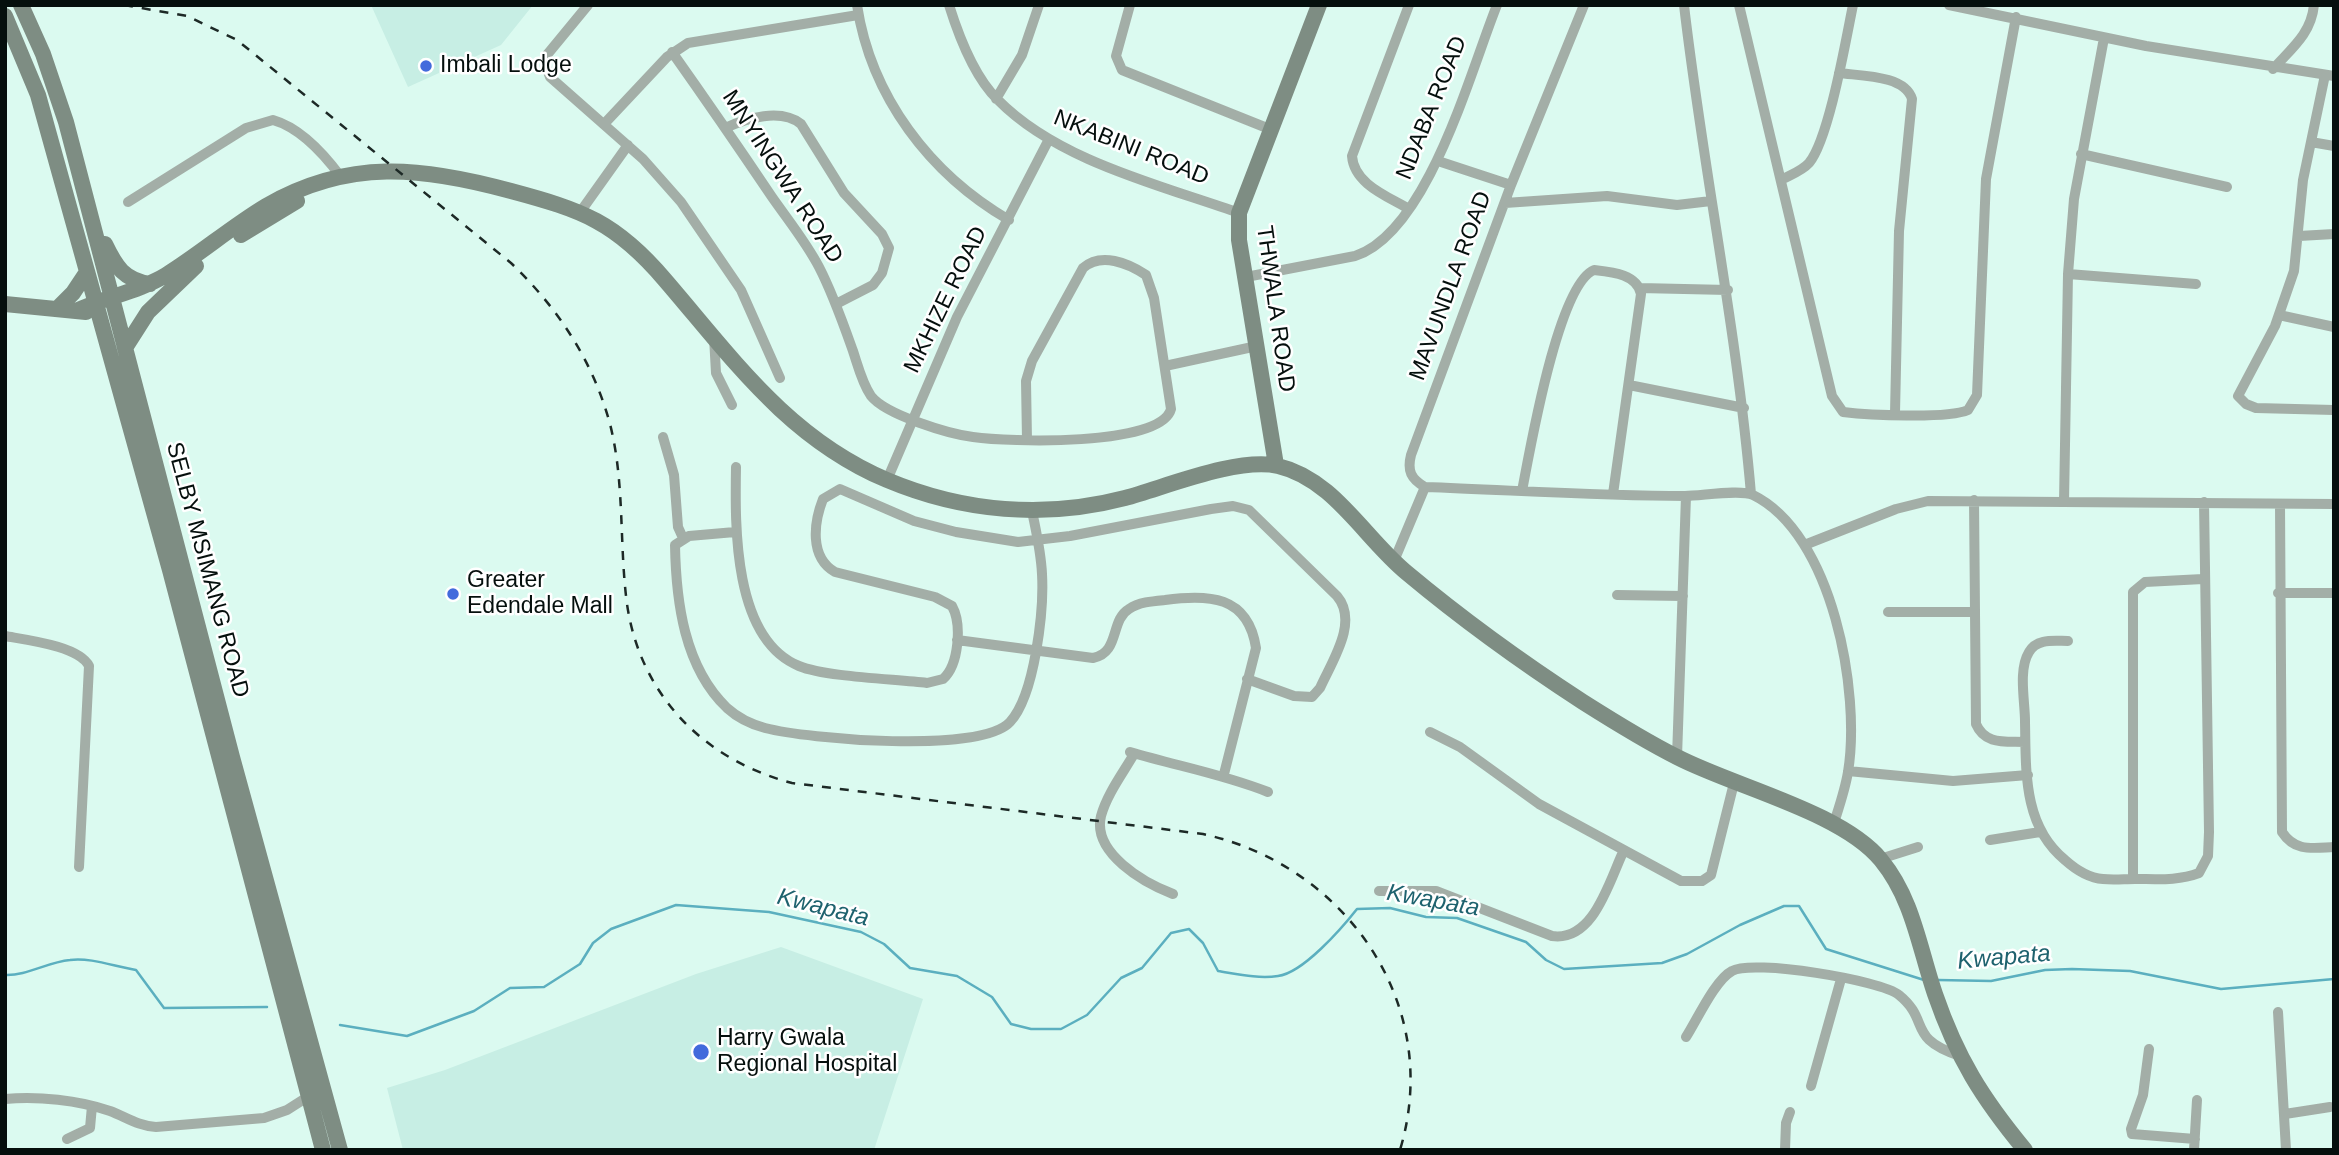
<!DOCTYPE html>
<html>
<head>
<meta charset="utf-8">
<style>
  body { margin:0 }
  #map { position:relative; width:2339px; height:1155px; overflow:hidden; background:#dbfaf0; font-family:Helvetica,sans-serif }
  canvas { display:block }
  .frame { position:absolute; inset:0; border:7px solid #050f0d; pointer-events:none }
</style>
</head>
<body>
<div id="map">
<canvas width="2339" height="1155"></canvas>
<div class="frame"></div>
</div>
<script>
const ctx = document.querySelector('canvas').getContext('2d');
ctx.lineJoin = 'round';
function fill(path, color) { ctx.fillStyle = color; ctx.fill(path, 'evenodd'); }
function stroke(path, color, width, dash) { ctx.strokeStyle = color; ctx.lineWidth = width; ctx.lineCap = dash ? 'butt' : 'round'; ctx.setLineDash(dash || []); ctx.stroke(path); }
function label(font, color, halo, rows, align = 'center') {
  ctx.font = font + ' Helvetica,sans-serif'; ctx.lineWidth = 5; ctx.setLineDash([]); ctx.textBaseline = 'middle'; ctx.strokeStyle = halo; ctx.fillStyle = color; for (const [text, x, y, turn = 0] of rows) {
    ctx.save(); ctx.translate(x, y); ctx.rotate((+turn || 0) * Math.PI / 180); ctx.textAlign = isNaN(turn) ? turn : align; if (halo) ctx.strokeText(text, 0, 0); ctx.fillText(text, 0, 0); ctx.restore();
  }
}
fill(new Path2D(`
  M371,5H533L501,45L408,87Z
  M781,947L923,999L874,1150H403L387,1088L445,1070L696,974Z`), '#c7eee4');
stroke(new Path2D(`
  M5,975C27,976 47,962 70,960C90,957 116,967 136,970L164,1008L267,1007
  M1938,980L1991,981L2045,970L2072,969L2130,971L2221,989L2334,979
  M340,1025L407,1036L474,1011L510,988L544,987L580,964L593,943L611,929L676,905L769,912L861,932L884,944L910,968L957,976L992,997L1011,1024L1031,1029H1061L1087,1015L1121,978L1142,968L1171,933L1189,929L1203,943L1218,971C1237,974 1258,979 1278,976C1303,973 1342,928 1357,909L1390,908L1426,917L1457,918L1526,942L1546,960L1564,969L1662,963L1687,954L1740,925L1784,906H1799L1826,949L1924,980`), '#5bafbf', 2.5);
stroke(new Path2D(`
  M588,5L546,56L545,64L550,77L643,159L681,202L741,290L780,378
  M857,5C871,97 930,174 1009,220
  M949,5C959,37 974,77 998,100C1058,161 1160,185 1239,213
  M1130,5L1116,56L1122,70L1272,130
  M1409,5L1352,156C1354,184 1387,196 1409,209
  M1584,5L1511,185L1411,455C1407,471 1411,479 1425,487C1511,490 1598,496 1685,496C1701,496 1740,489 1753,495C1833,534 1861,693 1848,772C1845,790 1839,807 1834,823
  M1684,5C1703,169 1737,330 1751,494
  M1739,5L1832,396L1843,412C1868,415 1948,419 1968,410L1977,395L1986,179L2016,17
  M1949,5L2146,46L2334,76
  M672,52C706,100 739,148 772,197C788,220 806,242 819,267C833,294 843,323 853,351C858,366 862,383 871,396C886,415 949,434 973,437C1007,442 1161,447 1171,409L1154,298L1146,275C1128,263 1101,252 1083,268L1032,361L1026,381L1027,440
  M2273,69C2292,48 2311,34 2314,5
  M1839,73C1861,76 1905,75 1912,99L1899,231L1895,413
  M2325,75L2303,180L2294,271L2275,326L2238,396L2246,404L2256,408L2334,410
  M996,99L1022,55L1039,5
  M605,123L667,57L688,43L858,15
  M725,128C747,118 781,108 801,124L844,193L882,234L889,248L882,273L873,285L836,304
  M2311,142L2334,146
  M2081,154L2227,187
  M1438,161L1511,185
  M1781,180C1790,175 1802,171 1809,163C1829,139 1846,39 1853,5
  M128,202L246,128L273,120C301,128 324,154 341,177
  M1505,203L1607,196L1677,205L1711,201
  M581,211L628,145
  M2299,236L2334,234
  M2068,274L2196,284
  M1246,277L1355,256C1428,232 1470,72 1497,5
  M1640,288L1728,290
  M2279,315L2334,327
  M714,337L716,373L732,405
  M1165,366L1257,346
  M1629,385L1744,408
  M663,437L674,475L678,527L683,538
  M736,467C735,526 733,639 799,666C826,677 894,679 927,683L943,679C959,665 962,624 952,606L935,597L835,572C809,557 814,522 823,499L840,489L914,521L956,532L1018,542L1070,536L1211,509L1233,506L1249,510L1337,596C1359,622 1332,661 1320,688L1312,697L1294,696L1247,679
  M887,480L957,317L1048,141
  M1522,491C1530,450 1558,285 1594,270C1612,272 1637,274 1641,294L1613,494
  M1974,500L1976,724C1985,745 2005,741 2025,742
  M2064,502L2068,274L2074,199L2104,38
  M2280,504L2282,832C2295,852 2312,848 2334,847
  M735,532L689,536L675,545C676,601 684,667 727,708C738,718 750,724 765,728C807,739 981,754 1010,722C1035,695 1044,610 1042,574C1041,552 1036,531 1032,511
  M1807,544L1896,509L1928,501L2334,504
  M1394,561L1425,487
  M2278,593H2334
  M1617,595L1683,596
  M1888,612H1975
  M5,636C27,640 79,646 89,666L79,867
  M957,640L1093,658C1120,653 1110,620 1129,609C1139,602 1154,601 1165,600C1208,594 1248,595 1256,648L1224,774
  M2068,641C2054,641 2037,638 2029,652C2018,670 2025,701 2025,721C2026,771 2023,826 2065,860C2075,869 2089,878 2103,879C2113,880 2124,879 2135,879C2157,879 2178,881 2199,873L2208,856L2209,832L2204,502
  M1430,732L1460,747L1539,804L1681,881H1702L1711,875L1734,783
  M1130,752C1177,766 1223,774 1268,792
  M1134,754C1123,773 1107,794 1101,816C1092,853 1144,883 1173,894
  M1677,757L1686,496
  M1848,771L1953,781L2028,775
  M1990,840L2040,832
  M1880,859L1918,847
  M2133,879V592L2145,582L2203,579
  M1379,891H1436L1552,936C1594,942 1609,881 1624,850
  M2278,1012L2286,1150
  M1686,1037C1697,1020 1715,980 1732,971C1752,959 1881,980 1899,995C1931,1021 1906,1038 1960,1056
  M2149,1049L2143,1095L2131,1129L2132,1134L2195,1139
  M1811,1086L1841,979
  M5,1099C38,1096 78,1100 110,1111C126,1117 138,1126 156,1127L264,1118L287,1110L309,1096
  M2285,1114L2330,1107
  M67,1139L90,1128L92,1106
  M1785,1150L1786,1123L1790,1112
  M2194,1150L2197,1100`), '#a3aea7', 10);
stroke(new Path2D(`
  M21,5L43,54L66,122L232,757L340,1150
  M5,16L38,95L170,570L323,1150
  M241,235L297,201
  M105,244C116,267 124,280 150,284
  M5,304L86,312
  M57,309L73,293L87,272
  M76,311C105,297 138,292 166,275C200,254 231,227 266,206C349,158 423,167 511,191C582,210 616,222 665,280C733,359 788,438 887,480C963,512 1045,519 1125,498C1166,487 1237,457 1278,466C1334,479 1365,539 1407,573C1462,619 1523,663 1583,702C1613,721 1645,741 1677,757C1735,787 1842,812 1881,860C1913,899 1919,947 1935,994C1957,1058 1982,1098 2025,1150
  M125,348L148,312L196,266
  M1276,465L1239,240V213L1319,5`), '#7e8d83', 16);
stroke(new Path2D(`
  M124,5L187,16L237,40L511,263C558,308 593,361 610,424C625,483 619,544 627,604C640,695 704,760 792,783L1203,834C1345,865 1444,1004 1400,1150`), '#1d2926', 2.5, [9, 9]);
for (const [x, y, r, color] of [
  [426,66,7,"#426adc"],
  [453,594,7,"#426adc"],
  [701,1052,9,"#426adc"]
]) { const dot = new Path2D(); dot.arc(x, y, r, 0, 2 * Math.PI); ctx.fillStyle = color; ctx.fill(dot); stroke(dot, '#fff', 2.5); }
label('23px', '#050f0d', '#fff', [
  ["Imbali Lodge",440,66],
  ["Greater",467,581],
  ["Edendale Mall",467,607],
  ["Harry Gwala",717,1039],
  ["Regional Hospital",717,1065]
], 'left');
label('23px', '#050f0d', '#fff', [
  ["NDABA ROAD",1432,108,-68],
  ["NKABINI ROAD",1131,148,22],
  ["MNYINGWA ROAD",782,177,57],
  ["MAVUNDLA ROAD",1451,286,-70],
  ["MKHIZE ROAD",946,300,-64],
  ["THWALA ROAD",1275,309,82],
  ["SELBY MSIMANG ROAD",207,570,75]
]);
label('italic 24px', '#1e626e', '#fff', [
  ["Kwapata",1433,901,10],
  ["Kwapata",823,908,14],
  ["Kwapata",2004,958,-5]
]);
</script>
</body>
</html>
